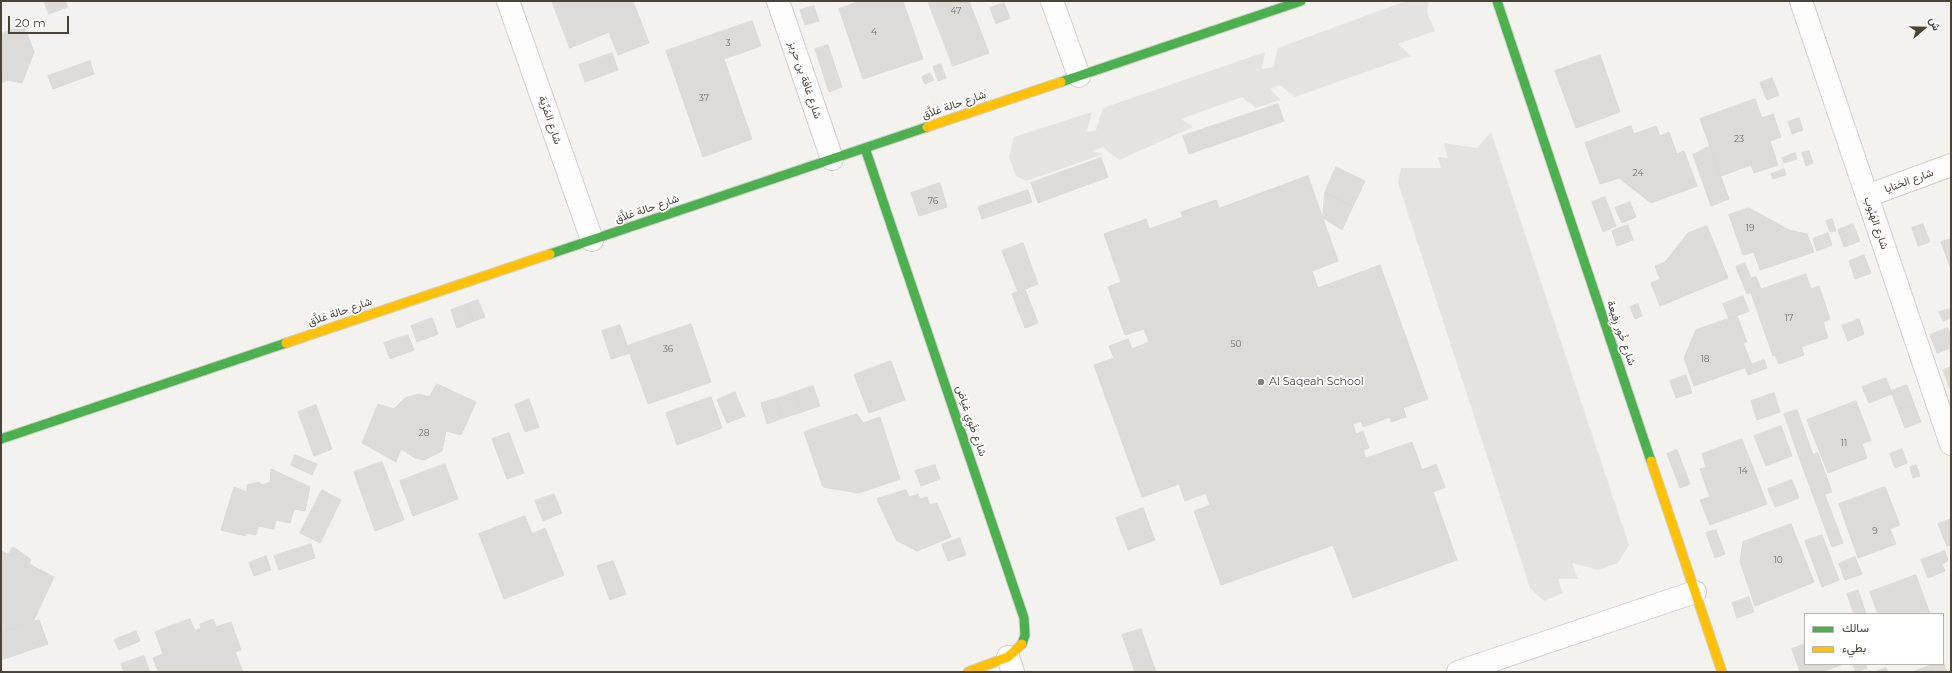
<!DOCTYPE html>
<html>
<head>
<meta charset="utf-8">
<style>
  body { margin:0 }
  #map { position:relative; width:1952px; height:673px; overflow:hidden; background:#f3f2ef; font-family:Montserrat,Vazirmatn,sans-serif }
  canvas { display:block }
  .frame { position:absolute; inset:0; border:2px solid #4a433a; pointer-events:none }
  .legend { position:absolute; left:1804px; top:613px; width:140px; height:52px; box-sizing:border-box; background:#fff; border:1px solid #b7b4b0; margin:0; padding:5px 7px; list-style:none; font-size:12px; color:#4a433a }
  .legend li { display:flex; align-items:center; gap:8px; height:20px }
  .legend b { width:20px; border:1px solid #b7b4b0 }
  .north { position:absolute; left:1904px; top:8px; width:40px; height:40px; -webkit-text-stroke:3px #fff; paint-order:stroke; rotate:70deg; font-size:11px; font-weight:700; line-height:16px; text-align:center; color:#4a433a }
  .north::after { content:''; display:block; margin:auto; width:14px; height:18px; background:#4a433a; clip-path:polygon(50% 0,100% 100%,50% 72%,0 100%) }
  .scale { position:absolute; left:8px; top:16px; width:61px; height:18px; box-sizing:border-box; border:2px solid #4a433a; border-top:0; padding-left:5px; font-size:12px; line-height:14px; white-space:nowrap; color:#4a433a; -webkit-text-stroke:3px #fff; paint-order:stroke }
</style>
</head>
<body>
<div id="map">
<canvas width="1952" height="673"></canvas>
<div class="frame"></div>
<ul class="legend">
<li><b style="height:5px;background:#4caf50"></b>سالك</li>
<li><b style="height:5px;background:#ffc107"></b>بطيء</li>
</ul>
<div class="north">ش</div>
<div class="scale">20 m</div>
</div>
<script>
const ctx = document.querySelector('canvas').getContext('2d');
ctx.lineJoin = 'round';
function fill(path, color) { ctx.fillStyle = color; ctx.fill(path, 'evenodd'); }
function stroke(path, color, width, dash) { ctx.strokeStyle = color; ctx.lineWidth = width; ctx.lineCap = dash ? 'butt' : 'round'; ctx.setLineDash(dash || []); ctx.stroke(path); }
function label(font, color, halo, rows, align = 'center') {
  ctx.font = font + ' Montserrat,Vazirmatn,sans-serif'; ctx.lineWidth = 3.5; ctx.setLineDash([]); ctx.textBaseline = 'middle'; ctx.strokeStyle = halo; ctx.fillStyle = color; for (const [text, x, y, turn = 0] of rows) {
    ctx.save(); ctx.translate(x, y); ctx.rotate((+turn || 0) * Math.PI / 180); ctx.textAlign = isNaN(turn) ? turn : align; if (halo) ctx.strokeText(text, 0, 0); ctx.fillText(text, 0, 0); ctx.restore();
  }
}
fill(new Path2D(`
  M1406,1H1429L1427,12L1435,31L1398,44L1411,56L1295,97L1280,85L1270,89L1281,100L1256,108L1242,97L1181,119L1193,127L1119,160L1103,147L1092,151L1104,154L1026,181L1016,176L1009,157L1014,137L1092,112L1087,132L1096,130L1103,108L1265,52L1262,69L1273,67L1278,48Z
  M1491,132L1629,545L1618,563L1598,570L1572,563L1578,579H1558L1563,593L1544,601L1530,588L1398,183L1401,168H1441L1438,157L1448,158L1444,143L1477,148Z`), '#e5e3e0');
const building = new Path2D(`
  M44,1H65L68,7L49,14Z
  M552,1H633L649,43L618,55L609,32L570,48Z
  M861,1H903L923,59L863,79L839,9Z
  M928,1H969L989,53L953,66Z
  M1004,3L1010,18L996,24L990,8Z
  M814,6L819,21L805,25L800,10Z
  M752,21L761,46L724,59L752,139L703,157L666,51Z
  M24,26L34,52L22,83L8,80L1,83V34Z
  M828,45L842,87L829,92L815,49Z
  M612,53L618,70L585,82L579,65Z
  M1600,55L1620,112L1576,128L1555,71Z
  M90,61L94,74L53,89L48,76Z
  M941,64L946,78L938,81L933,67Z
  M930,73L934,80L925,84L922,77Z
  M1772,78L1779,95L1767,100L1760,83Z
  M1755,99L1762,118L1773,114L1781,137L1770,141L1778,165L1754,173L1751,165L1721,176L1700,119Z
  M1278,104L1284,121L1189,154L1183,136Z
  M1799,118L1803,130L1792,134L1788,122Z
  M1631,126L1634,134L1656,126L1660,136L1669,132L1677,154L1684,151L1697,186L1651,203L1619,178L1600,184L1585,143Z
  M1710,146L1729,199L1711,206L1693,155Z
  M1809,151L1813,163L1806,166L1802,153Z
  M1795,153L1797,159L1784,163L1782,158Z
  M1101,158L1108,177L1038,203L1031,183Z
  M1336,167L1365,181L1353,206L1325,193Z
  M1784,169L1786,175L1773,179L1771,174Z
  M1308,176L1338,261L1312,271L1318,288L1380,265L1428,399L1403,408L1406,417L1391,422L1390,417L1363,427L1361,421L1353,424L1356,434L1363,431L1369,448L1363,450L1366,458L1412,442L1422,470L1436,464L1445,487L1433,492L1457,560L1353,598L1333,545L1221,585L1194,511L1210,505L1206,493L1185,501L1179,484L1142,497L1094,365L1114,358L1109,346L1128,339L1132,349L1149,342L1144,329L1125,335L1108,287L1121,282L1104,234L1146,219L1149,229L1183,217L1181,212L1216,200L1219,208Z
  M940,183L947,207L919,216L911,193Z
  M1028,190L1032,202L982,219L978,207Z
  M1325,193L1353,206L1342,230L1323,218Z
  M1605,197L1616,226L1603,232L1592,202Z
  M1630,202L1636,217L1622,223L1615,208Z
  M1749,208L1789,230L1807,234L1814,252L1760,270L1754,252L1743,255L1729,215Z
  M1832,219L1836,231L1830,232L1826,221Z
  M1853,224L1860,241L1844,247L1838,230Z
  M1923,224L1930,242L1918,246L1912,228Z
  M1628,225L1633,240L1617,246L1612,231Z
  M1707,226L1728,278L1660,306L1651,283L1660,279L1655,266L1665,262L1688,233Z
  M1828,233L1832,245L1817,251L1813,239Z
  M1951,239V269L1941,242Z
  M1023,243L1038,284L1018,292L1002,251Z
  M1864,255L1871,273L1855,279L1849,261Z
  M1745,263L1751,278L1756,277L1761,289L1747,294L1736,267Z
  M1806,274L1811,289L1819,286L1830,319L1823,322L1828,338L1773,356L1751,293Z
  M1025,289L1038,323L1025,328L1012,294Z
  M1743,296L1749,311L1729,319L1723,304Z
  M478,300L485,317L474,321L467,304Z
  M467,304L474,321L457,328L451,310Z
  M1638,304L1642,316L1635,319L1630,307Z
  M1949,309L1951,318L1943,321L1939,312Z
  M1737,316L1747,342L1743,343L1752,365L1694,386L1684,358L1696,330Z
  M432,318L438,334L417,342L411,326Z
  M1859,319L1864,334L1848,341L1842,326Z
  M691,324L711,382L648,404L627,346Z
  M620,325L630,353L611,359L602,331Z
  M1948,328L1951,336V348L1937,353L1930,335Z
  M408,335L414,350L390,359L384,343Z
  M1801,346L1804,355L1779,364L1775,355Z
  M1764,360L1767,368L1748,375L1745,367Z
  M891,361L905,400L869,413L854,375Z
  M1951,367V392L1943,370Z
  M1686,375L1692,393L1676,398L1670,381Z
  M1886,378L1892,394L1869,403L1862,387Z
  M437,384L476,402L461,435L446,431L442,451L424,460L415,458L401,449L396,462L362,443L378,404L394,409L405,398L419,394L429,397Z
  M1907,385L1914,404L1898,410L1891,391Z
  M813,386L820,406L802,412L795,392Z
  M735,392L745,416L727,423L717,400Z
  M795,392L802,412L783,418L776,399Z
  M1774,393L1780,412L1757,420L1751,401Z
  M711,397L722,428L677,445L666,413Z
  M529,399L539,427L525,432L515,405Z
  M776,399L783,418L767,424L761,403Z
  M1856,401L1871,440L1862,444L1867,458L1828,473L1807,420Z
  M1914,404L1921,422L1905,428L1898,410Z
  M316,405L332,449L314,456L298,412Z
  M1797,410L1813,455L1800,460L1784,414Z
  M857,414L863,423L880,417L900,479L859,493L823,487L804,432Z
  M1781,426L1792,456L1766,466L1754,436Z
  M509,433L524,473L507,479L492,439Z
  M1742,439L1767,504L1710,525L1700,500L1710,497L1700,469L1706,467L1702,454Z
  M1902,449L1907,463L1895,468L1890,454Z
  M1677,450L1690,484L1680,488L1667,454Z
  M1818,453L1832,492L1814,498L1800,460Z
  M295,455L317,464L312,475L291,465Z
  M382,462L404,520L375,531L354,472Z
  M445,464L458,499L413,516L400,481Z
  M935,465L940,479L921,486L915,471Z
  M1916,465L1920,476L1913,478L1910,467Z
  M271,469L310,487L305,511L294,509L290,523L276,520L274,529L258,526L256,535L246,533V536L221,530L234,487L247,492V485L259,482L262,485L270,482Z
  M1792,480L1799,498L1775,507L1768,489Z
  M1885,487L1900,525L1890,529L1896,544L1858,558L1839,504Z
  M322,490L341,500L320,543L300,533Z
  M906,490L909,497L918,494L920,499L927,497L930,505L937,503L951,537L917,551L896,540L877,499Z
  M554,494L562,513L543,521L535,501Z
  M1825,495L1843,543L1832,547L1814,498Z
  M1143,508L1155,540L1128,550L1116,518Z
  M525,516L532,534L545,528L564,575L504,599L479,534Z
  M1951,519V545L1947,546L1938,524Z
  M1791,524L1814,582L1755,606L1740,562L1743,542Z
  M1716,530L1725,554L1715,558L1706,533Z
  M1822,535L1839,580L1822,587L1805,541Z
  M960,538L966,555L948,561L942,545Z
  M311,544L315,558L279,570L274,556Z
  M13,547L31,559L29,564L54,577L33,622L1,633V551L8,554Z
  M1945,551L1948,561L1942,564L1945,571L1928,578L1921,560Z
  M266,556L271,570L254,576L249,563Z
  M1855,557L1862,574L1845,580L1839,564Z
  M613,561L626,594L610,600L597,566Z
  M1916,575L1930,614H1878L1870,592Z
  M1858,590L1866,614H1854L1847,594Z
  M1749,597L1754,612L1737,618L1732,603Z
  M190,619L195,631L201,628L200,624L213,619L216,627L231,622L241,650L235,652L243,672H155L158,671L153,658L163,654L155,632Z
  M39,620L48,644L1,660V633Z
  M1141,629L1156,672H1135L1122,635Z
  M136,631L140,641L119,650L114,640Z
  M1805,644V664L1841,665L1821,672H1800L1792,649Z
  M144,656L150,672H124L121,664Z
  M1943,661L1947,672H1912L1934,664H1943Z
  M1853,664H1865L1867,668L1856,672Z
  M1886,668L1888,672H1875Z`);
fill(building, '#dddbd7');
stroke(building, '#dbd9d5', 1);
const street = new Path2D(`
  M508,1L592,240
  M778,1L832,159
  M1052,1L1079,76
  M1801,1L1951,444
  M1867,196L1951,165
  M1008,657L1013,672
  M1458,672L1695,592`);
const fast = new Path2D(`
  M1497,1L1651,461
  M1061,82L1301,1
  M865,148L1024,618L1025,635L1022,644
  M550,254L927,127
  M1,439L286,343`);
const slow = new Path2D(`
  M927,127L1061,82
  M286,343L550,254
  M1651,461L1722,672
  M968,672L1008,657L1022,644`);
stroke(street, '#d1d0cc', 24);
stroke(fast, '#d2cfc6', 11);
stroke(slow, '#d2cfc6', 11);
stroke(street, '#fdfdfd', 22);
stroke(fast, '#4caf50', 9);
stroke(slow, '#ffc107', 9);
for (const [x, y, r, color] of [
  [1261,382,4,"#858079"]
]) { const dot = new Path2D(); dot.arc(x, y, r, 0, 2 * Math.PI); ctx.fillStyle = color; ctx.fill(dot); stroke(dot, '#fff', 1.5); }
label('9px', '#706a62', null, [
  ["47",956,11],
  ["4",874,32],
  ["3",728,43],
  ["37",704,98],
  ["23",1739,139],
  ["24",1638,173],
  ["76",933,201],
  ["19",1750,228],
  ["17",1789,318],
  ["50",1236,344],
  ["36",668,349],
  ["18",1705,359],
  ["28",424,433],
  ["11",1844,443],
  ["14",1743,471],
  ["9",1875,531],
  ["10",1778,560]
]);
label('11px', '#4a433a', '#fff', [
  ["شارع غافة بن حريز",805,80,71],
  ["شارع حالة عَلاَّق",954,105,-19],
  ["شارع المَرِّية",550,120,71],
  ["شارع الحَنايا",1909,181,-20],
  ["شارع حالة عَلاَّق",647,209,-19],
  ["شارع الهَبُوب",1876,223,71],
  ["شارع حالة عَلاَّق",340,312,-19],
  ["شارع خُور رِفِيعة",1621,333,71],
  ["شارع طَوِي غياض",971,421,71]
]);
label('11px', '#4a433a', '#fff', [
  ["Al Saqeah School",1269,382]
], 'left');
</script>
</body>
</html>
